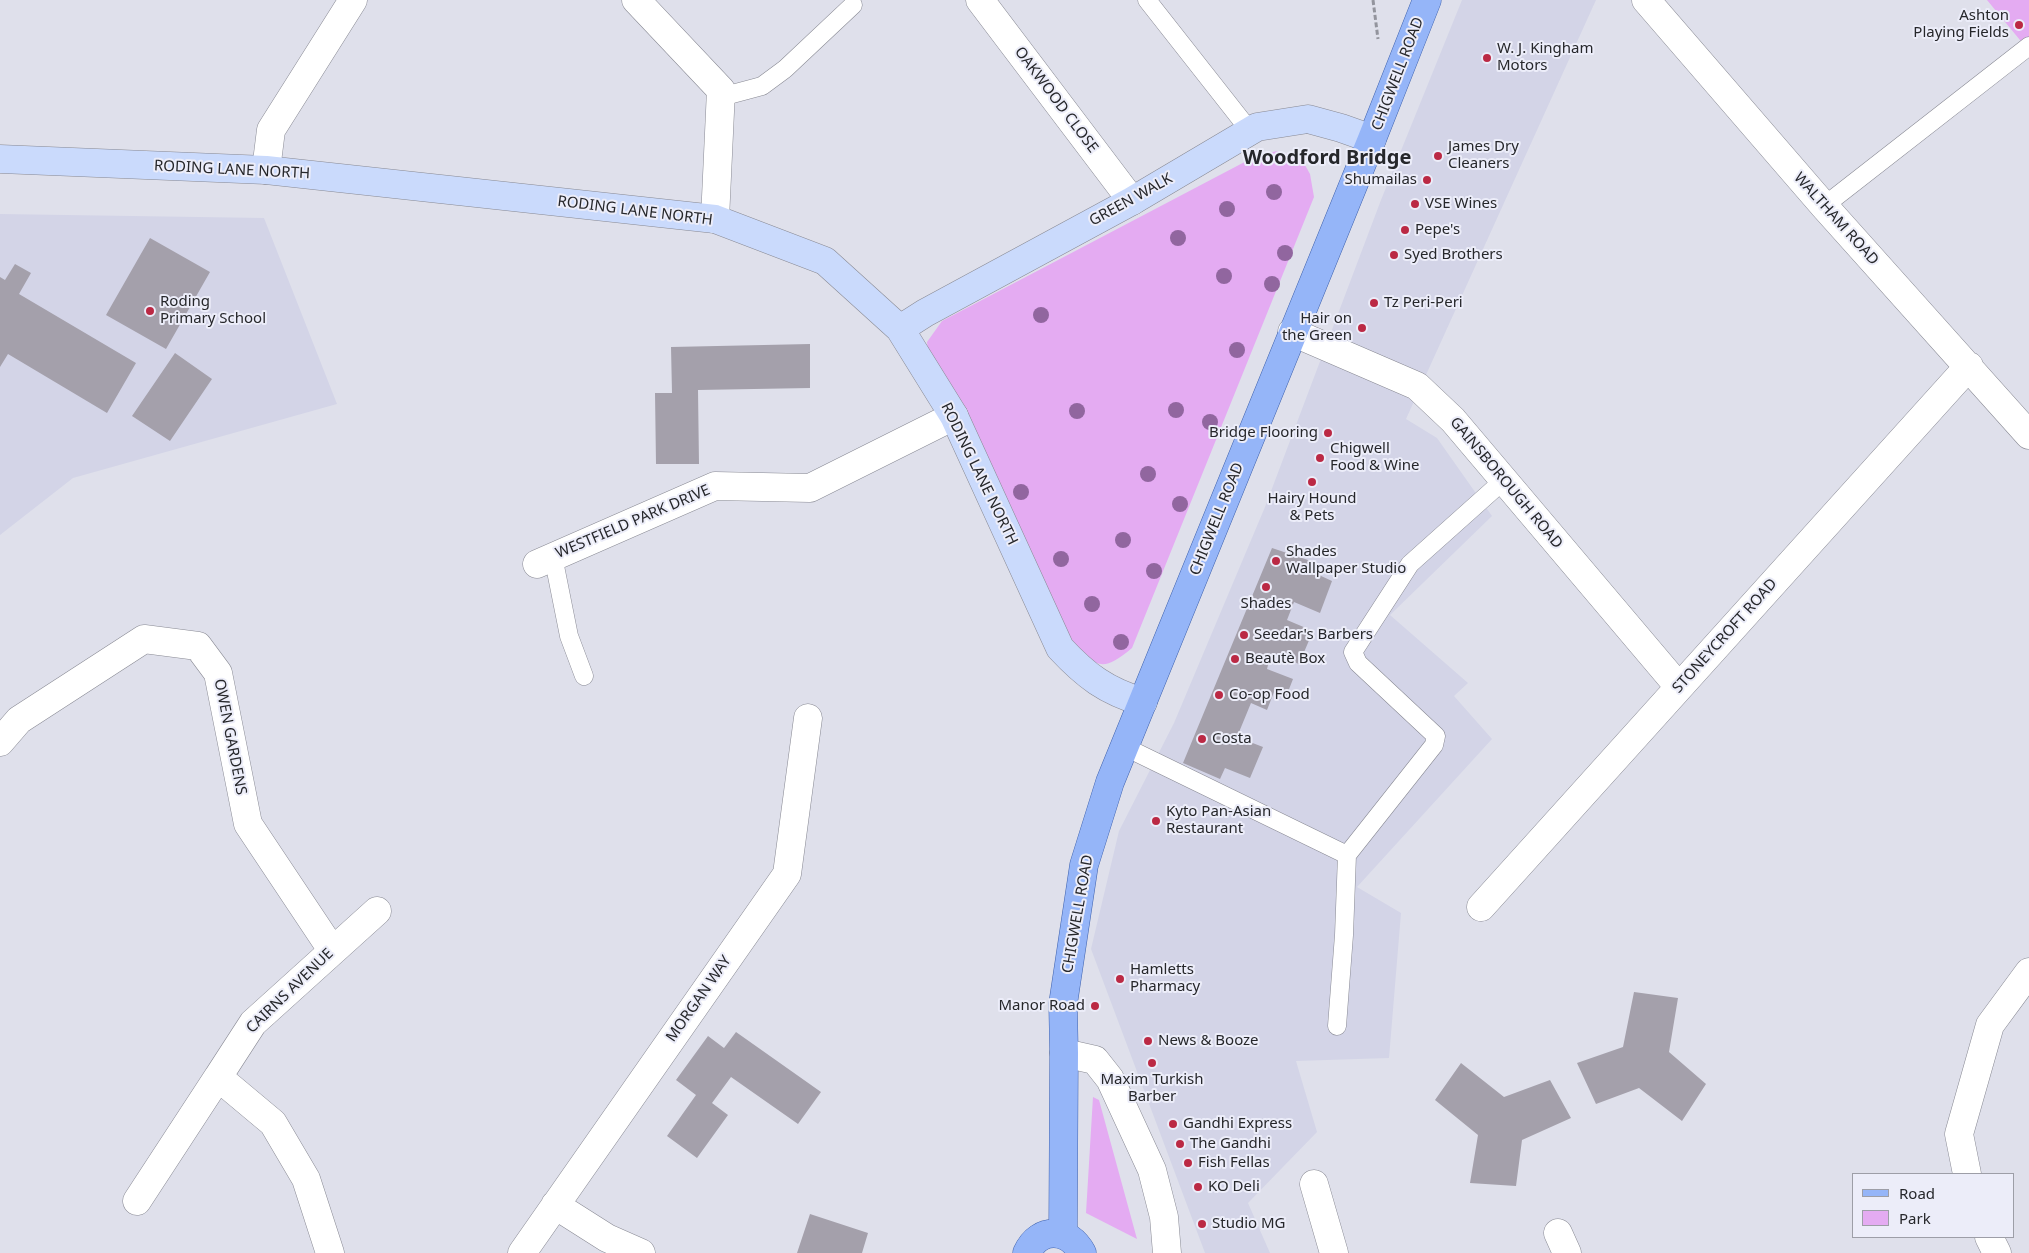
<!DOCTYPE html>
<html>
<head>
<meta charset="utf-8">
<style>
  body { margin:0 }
  #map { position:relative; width:2029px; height:1253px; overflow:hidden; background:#dfe0eb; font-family:"Noto Sans",sans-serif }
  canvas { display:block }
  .legend { position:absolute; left:1852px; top:1173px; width:162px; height:65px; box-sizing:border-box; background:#ecedf9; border:1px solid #9d9ea7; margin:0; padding:6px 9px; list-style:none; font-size:15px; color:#26272b }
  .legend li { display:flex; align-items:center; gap:10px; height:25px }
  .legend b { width:25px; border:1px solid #9d9ea7 }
</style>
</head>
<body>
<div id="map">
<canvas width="2029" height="1253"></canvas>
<ul class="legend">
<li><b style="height:6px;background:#95b5f8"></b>Road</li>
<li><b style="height:14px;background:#e4abf2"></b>Park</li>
</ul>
</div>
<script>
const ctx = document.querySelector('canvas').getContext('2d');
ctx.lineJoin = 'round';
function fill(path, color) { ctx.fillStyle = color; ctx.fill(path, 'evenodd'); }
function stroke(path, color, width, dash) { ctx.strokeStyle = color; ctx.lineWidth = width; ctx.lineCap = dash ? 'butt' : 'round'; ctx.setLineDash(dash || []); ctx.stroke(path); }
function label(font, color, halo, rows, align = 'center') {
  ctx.font = font + ' "Noto Sans",sans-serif'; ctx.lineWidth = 4; ctx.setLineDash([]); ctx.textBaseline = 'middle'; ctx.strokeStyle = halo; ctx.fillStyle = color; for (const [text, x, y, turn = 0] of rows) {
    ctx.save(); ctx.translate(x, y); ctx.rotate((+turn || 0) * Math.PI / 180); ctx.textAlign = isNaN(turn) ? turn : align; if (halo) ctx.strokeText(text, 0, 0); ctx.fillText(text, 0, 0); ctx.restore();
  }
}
fill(new Path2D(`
  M1462,0H1596L1406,419L1437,438L1492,516L1390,615L1468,683L1454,696L1492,739L1357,887L1401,913L1389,1058L1296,1061L1317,1132L1248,1203L1270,1253H1205L1091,949L1119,831L1174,723L1265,507L1381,200Z
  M0,214L264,218L337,404L73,478L0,535Z`), '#d3d4e7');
fill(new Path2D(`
  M1987,0H2029V51Z
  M1277,151L1301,158L1310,174L1314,197L1132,648C1102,673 1098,667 1070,644L930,364L927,342L942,321L1256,156Z
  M1093,1097L1099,1100L1137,1239L1086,1213Z`), '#e4abf2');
fill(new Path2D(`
  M150,238L210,272L166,349L106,315Z
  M15,264L31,273L19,294L136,363L107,413L8,354L0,367V277L5,280Z
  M810,344V388L698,390L699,464H656L655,393H672L671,347Z
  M175,353L212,379L170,441L132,416Z
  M1272,548L1311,561L1308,570L1332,581L1320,613L1294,602L1287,620L1313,631L1299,664L1273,653L1269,661L1267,669L1293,679L1286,697L1274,692L1267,710L1251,703L1237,737L1263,747L1250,778L1225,768L1220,779L1183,763Z
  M1634,992L1678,998L1669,1052L1706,1084L1682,1121L1639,1088L1596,1104L1577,1063L1623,1047Z
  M736,1032L821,1092L798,1124L731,1077L712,1103L728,1115L697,1158L667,1136L696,1095L676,1080L708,1036L724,1048Z
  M1461,1063L1504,1097L1550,1080L1571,1118L1522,1140L1516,1186L1470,1183L1478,1135L1435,1100Z
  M810,1214L868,1233L862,1253H797Z`), '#a4a0ab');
const lane = new Path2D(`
  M1147,0L1250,131
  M721,97L762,86L785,69L853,5
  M1824,206L2029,46
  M553,556L569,636L584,676
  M1125,747L1347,855
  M1337,1026L1344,935L1347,855L1434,745L1436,736L1358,663L1353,652L1410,564L1504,480`);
const street = new Path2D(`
  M636,0L721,90L715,219
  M980,0L1132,201
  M1646,0L1824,206L2029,435
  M266,170L271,130L353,0
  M1292,332L1417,386L1453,420L1679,687
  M537,564L715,486L810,488L954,416
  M0,742L19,720L144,639L198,646L218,673L248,824L332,950
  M1481,907L1969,366
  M1064,1053L1095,1060L1110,1079L1152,1170L1164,1217L1167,1253
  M1967,1174L1959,1134L1990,1025L2029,972
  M1314,1184L1334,1253
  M137,1201L218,1077
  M555,1205L607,1238L641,1253
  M1558,1233L1567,1253
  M1989,1237L1997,1253
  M330,1253L306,1179L273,1123L218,1077L253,1023L377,911
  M522,1253L787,874L808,718`);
const secondary = new Path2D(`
  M0,159L266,170L715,219L825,261L900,329L954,416L1060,648C1086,676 1106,691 1143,702
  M900,329L925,313L1132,201L1257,127L1308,119L1341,128L1372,139`);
const primary = new Path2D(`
  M1063,1234L1064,1053L1063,1004L1084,865L1110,782L1372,139L1427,0
  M1027,1253C1039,1226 1069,1228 1082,1253`);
stroke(lane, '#888993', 19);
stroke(street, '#888993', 29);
stroke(secondary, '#888993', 29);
stroke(primary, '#4063ae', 29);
stroke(new Path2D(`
  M1373,0L1378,39`), '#93949d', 3, [5, 2.5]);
stroke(lane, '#fff', 18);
stroke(street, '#fff', 28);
stroke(secondary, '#cadafc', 28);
stroke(primary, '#95b5f8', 28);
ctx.fillStyle = '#91669f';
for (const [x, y] of [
  [1274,192],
  [1227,209],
  [1178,238],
  [1285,253],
  [1224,276],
  [1272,284],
  [1041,315],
  [1237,350],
  [1176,410],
  [1077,411],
  [1210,422],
  [1148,474],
  [1021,492],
  [1180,504],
  [1123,540],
  [1061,559],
  [1154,571],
  [1092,604],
  [1121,642]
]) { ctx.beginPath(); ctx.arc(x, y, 8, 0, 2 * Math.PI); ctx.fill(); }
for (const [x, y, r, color] of [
  [2019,25,5,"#bb2944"],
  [1487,58,5,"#bb2944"],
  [1438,156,5,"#bb2944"],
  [1427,180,5,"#bb2944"],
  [1415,204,5,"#bb2944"],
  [1405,230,5,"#bb2944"],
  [1394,255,5,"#bb2944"],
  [1374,303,5,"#bb2944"],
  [150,311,5,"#bb2944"],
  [1362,328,5,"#bb2944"],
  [1328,433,5,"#bb2944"],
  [1320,458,5,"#bb2944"],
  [1312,482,5,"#bb2944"],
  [1276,561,5,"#bb2944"],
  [1266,587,5,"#bb2944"],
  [1244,635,5,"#bb2944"],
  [1235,659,5,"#bb2944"],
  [1219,695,5,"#bb2944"],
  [1202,739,5,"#bb2944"],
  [1156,821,5,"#bb2944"],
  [1120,979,5,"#bb2944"],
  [1095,1006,5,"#bb2944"],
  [1148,1041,5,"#bb2944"],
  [1152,1063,5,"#bb2944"],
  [1173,1124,5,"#bb2944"],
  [1180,1144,5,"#bb2944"],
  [1188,1163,5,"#bb2944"],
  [1198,1187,5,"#bb2944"],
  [1202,1224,5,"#bb2944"]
]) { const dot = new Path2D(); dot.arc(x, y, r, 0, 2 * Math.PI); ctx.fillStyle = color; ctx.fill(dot); stroke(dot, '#ecedf9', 2); }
label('15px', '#26272b', '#ecedf9', [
  ["Ashton",2009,16,"right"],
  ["Playing Fields",2009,33,"right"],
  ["W. J. Kingham",1497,49],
  ["Motors",1497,66],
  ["James Dry",1448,147],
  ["Cleaners",1448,164],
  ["Shumailas",1417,180,"right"],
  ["VSE Wines",1425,204],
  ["Pepe's",1415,230],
  ["Syed Brothers",1404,255],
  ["Roding",160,302],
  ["Primary School",160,319],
  ["Tz Peri-Peri",1384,303],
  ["Hair on",1352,319,"right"],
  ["the Green",1352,336,"right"],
  ["Bridge Flooring",1318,433,"right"],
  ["Chigwell",1330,449],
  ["Food & Wine",1330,466],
  ["Hairy Hound",1312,499,"center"],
  ["& Pets",1312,516,"center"],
  ["Shades",1286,552],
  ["Wallpaper Studio",1286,569],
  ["Shades",1266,604,"center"],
  ["Seedar's Barbers",1254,635],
  ["Beautè Box",1245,659],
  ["Co-op Food",1229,695],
  ["Costa",1212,739],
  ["Kyto Pan-Asian",1166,812],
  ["Restaurant",1166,829],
  ["Hamletts",1130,970],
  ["Pharmacy",1130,987],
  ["Manor Road",1085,1006,"right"],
  ["News & Booze",1158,1041],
  ["Maxim Turkish",1152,1080,"center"],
  ["Barber",1152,1097,"center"],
  ["Gandhi Express",1183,1124],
  ["The Gandhi",1190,1144],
  ["Fish Fellas",1198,1163],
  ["KO Deli",1208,1187],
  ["Studio MG",1212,1224]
], 'left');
label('15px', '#26272b', '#ecedf9', [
  ["CHIGWELL ROAD",1398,74,-69],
  ["OAKWOOD CLOSE",1056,100,53],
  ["RODING LANE NORTH",232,170,3],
  ["GREEN WALK",1131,200,-29],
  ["RODING LANE NORTH",635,211,7],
  ["WALTHAM ROAD",1836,219,48],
  ["RODING LANE NORTH",979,474,64],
  ["GAINSBOROUGH ROAD",1506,483,50],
  ["CHIGWELL ROAD",1217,519,-68],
  ["WESTFIELD PARK DRIVE",633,522,-23],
  ["STONEYCROFT ROAD",1725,636,-48],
  ["OWEN GARDENS",230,737,79],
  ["CHIGWELL ROAD",1078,914,-80],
  ["CAIRNS AVENUE",290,991,-44],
  ["MORGAN WAY",699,999,-55]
]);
label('bold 20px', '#26272b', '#ecedf9', [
  ["Woodford Bridge",1327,158]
]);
</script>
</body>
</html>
